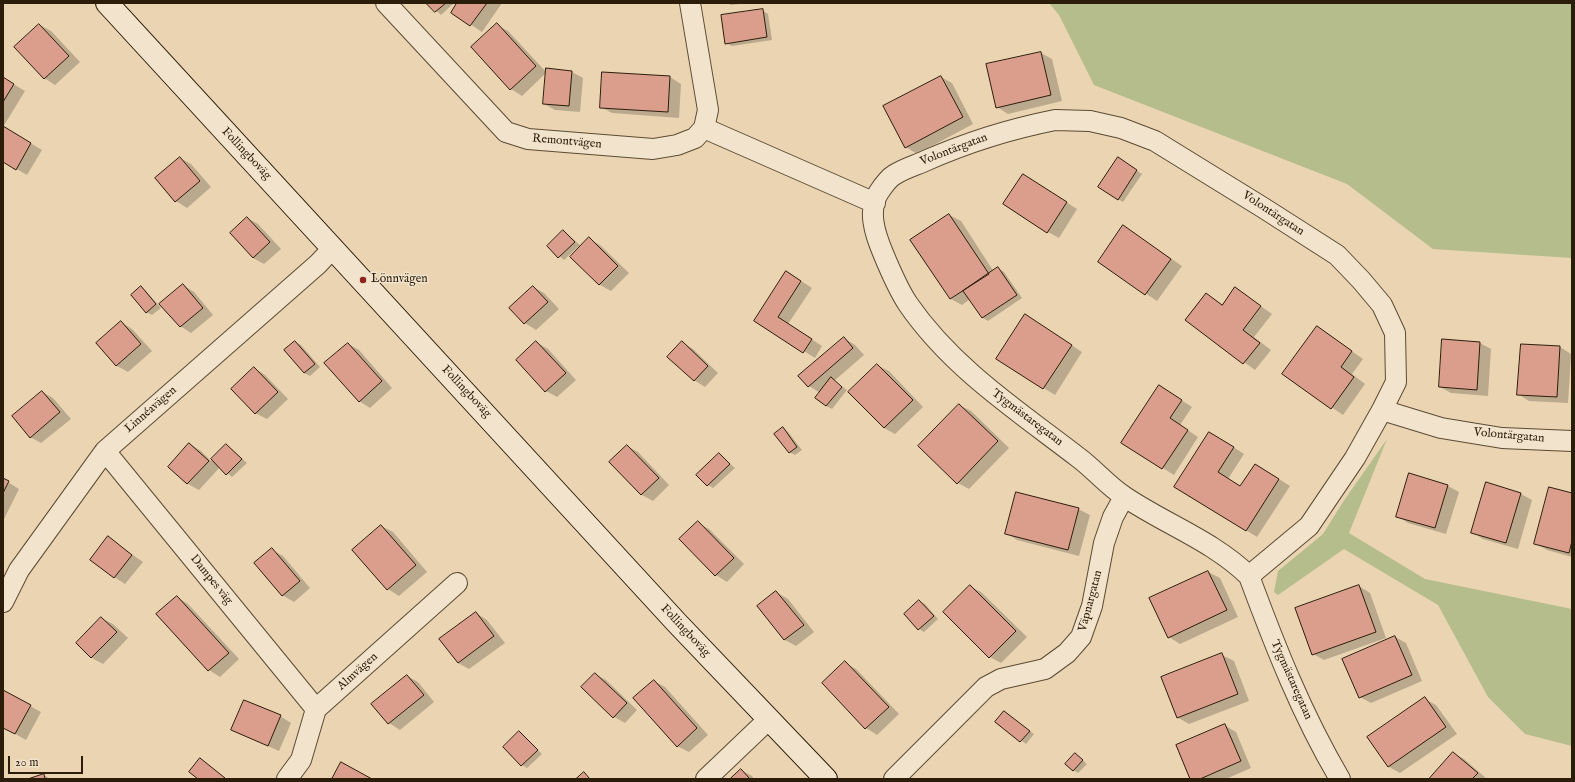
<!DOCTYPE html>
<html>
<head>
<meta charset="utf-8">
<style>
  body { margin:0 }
  #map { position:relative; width:1575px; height:782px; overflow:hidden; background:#ead4b1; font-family:"IM FELL English",serif }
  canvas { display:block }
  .frame { position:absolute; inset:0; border:4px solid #2c1d0b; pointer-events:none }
  .scale { position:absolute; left:8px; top:756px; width:75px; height:18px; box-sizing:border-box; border:2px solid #2c1d0b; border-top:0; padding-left:5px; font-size:12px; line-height:14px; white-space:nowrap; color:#2c1d0b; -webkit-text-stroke:3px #f1e3cc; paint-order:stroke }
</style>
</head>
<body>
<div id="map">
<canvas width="1575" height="782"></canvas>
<div class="frame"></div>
<div class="scale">20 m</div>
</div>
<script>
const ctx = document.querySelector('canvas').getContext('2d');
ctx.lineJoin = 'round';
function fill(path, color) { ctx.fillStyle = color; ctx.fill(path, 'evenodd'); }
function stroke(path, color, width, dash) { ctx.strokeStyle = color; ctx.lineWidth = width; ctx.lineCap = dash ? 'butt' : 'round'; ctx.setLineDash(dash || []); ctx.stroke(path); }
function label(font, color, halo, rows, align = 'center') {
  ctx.font = font + ' "IM FELL English",serif'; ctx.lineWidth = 3; ctx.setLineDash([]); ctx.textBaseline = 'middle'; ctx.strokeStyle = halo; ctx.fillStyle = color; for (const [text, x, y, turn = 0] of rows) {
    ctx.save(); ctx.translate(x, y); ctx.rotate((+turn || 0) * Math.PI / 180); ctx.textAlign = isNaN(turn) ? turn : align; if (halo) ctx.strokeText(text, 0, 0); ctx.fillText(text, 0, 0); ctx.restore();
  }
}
fill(new Path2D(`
  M1049,3H1572V258L1433,249L1347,184L1094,85L1059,15Z
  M1387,439L1349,533L1425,579L1572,609V746L1525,734L1488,697L1438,605L1344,549L1278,595L1274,592L1278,571L1323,534L1343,502Z`), '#b5bd8d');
fill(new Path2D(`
  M425,3H454L441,15L429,4Z
  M459,3H502L482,32L452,12Z
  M727,3H748L731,5Z
  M762,10L768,14L772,40L732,46L726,43Z
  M40,25L51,31L80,62L55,85L44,78Z
  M497,25L508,31L547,73L572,72L583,78L580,112L555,110L544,104L546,73L522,96L511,89L472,47Z
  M1041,53L1052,59L1062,101L1008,114L997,107Z
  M603,73L670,77L681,84L679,118L612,113L601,107Z
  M941,77L952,83L973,124L917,154L906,147Z
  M3,78L25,91L3,127Z
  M3,127L42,150L27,175L3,161Z
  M180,158L191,164L211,187L187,208L176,201Z
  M1123,162L1142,174L1123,202L1118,199Z
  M1034,182L1077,209L1059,238L1048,232Z
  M949,215L961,221L994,272L998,268L1004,272L1022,298L988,321L983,318L970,299L962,305L951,299L912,240Z
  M247,218L258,224L281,249L264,264L253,258Z
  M1124,227L1182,266L1157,301L1099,262Z
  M564,231L581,246L589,239L600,245L629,273L611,291L600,285L571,257L580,247L579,246L564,260L548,246Z
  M798,279L812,288L788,324L822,346L815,358L756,321Z
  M183,285L194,292L213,315L191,333L180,326Z
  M533,287L544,293L559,309L536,330L525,323L511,308Z
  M141,288L146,291L161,308L152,315L146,312Z
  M1235,288L1272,314L1254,337L1271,350L1255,370L1186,320L1206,294L1223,305Z
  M121,322L132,329L152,351L128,372L117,366L97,344Z
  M1036,322L1082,352L1055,395L997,359Z
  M1317,327L1363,359L1352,374L1365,384L1343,415L1283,374Z
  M844,338L855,345L864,355L834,381L847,390L832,409L826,406L820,393L809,386Z
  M295,342L301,345L320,367L310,376L304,373Z
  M536,342L548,349L576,380L557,397L546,391Z
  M682,342L693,349L718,373L705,387L694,380Z
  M1480,343L1491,349L1488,396L1451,393L1440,387Z
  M348,344L359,350L392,388L370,408L359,401Z
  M1560,347L1571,354L1568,403L1529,401L1518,394Z
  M877,365L889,371L923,407L895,434L884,428Z
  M254,368L265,375L288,399L267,419L255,413Z
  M42,392L53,398L71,419L41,443L30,437Z
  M1170,393L1192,407L1180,425L1198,437L1174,475L1123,443Z
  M959,405L971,411L1009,448L969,489L958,483Z
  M783,428L788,432L802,450L795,455L789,452Z
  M1221,439L1244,454L1228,479L1241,487L1266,471L1290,486L1257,537L1176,486Z
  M190,444L201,451L211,461L227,445L247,463L232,477L220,467L199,490L188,484L169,467Z
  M627,446L638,452L669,485L653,501L642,495L610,462Z
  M719,454L735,468L713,488L708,485Z
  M3,479L19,489L4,519L3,518Z
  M1487,483L1521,494L1532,500L1518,549L1483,539L1472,532Z
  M1448,486L1459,492L1446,534L1408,523L1397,516Z
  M1572,494V557L1547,550L1535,543Z
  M1078,509L1090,515L1079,556L1017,540L1006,533Z
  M698,523L709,529L744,564L727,582L716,575Z
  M381,526L393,532L427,572L399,596L388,589Z
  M108,538L143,562L125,584L114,577Z
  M272,550L283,556L310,588L294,602L282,595Z
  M1208,572L1220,578L1238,617L1180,644L1169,637Z
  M970,586L981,592L1027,637L1001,663L990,657Z
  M1359,586L1370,593L1386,638L1324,660L1313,654Z
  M776,592L788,599L814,632L796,646L785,640L758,606Z
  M177,597L188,604L239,659L220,677L209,670L158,615Z
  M919,601L925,604L938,619L924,632L919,629Z
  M476,613L487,620L505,643L469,669L458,663Z
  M101,618L113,624L128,638L103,664L92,658L77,643Z
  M1395,637L1406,643L1422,681L1371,703L1360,697Z
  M1222,655L1234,661L1249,701L1189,724L1177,717Z
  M845,663L856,669L899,714L877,735L866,728L823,683Z
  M595,674L606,680L637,710L625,723L614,717Z
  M407,676L418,682L434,702L400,730L389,723Z
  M654,681L665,687L708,735L689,752L677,746Z
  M3,691L41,712L26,740L3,727Z
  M1425,699L1436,705L1457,734L1400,773L1389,767L1369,738Z
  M1004,712L1034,734L1026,744L997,722Z
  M280,716L291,723L279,751L232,730Z
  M1224,725L1236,732L1251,768L1226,779H1192Z
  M520,733L542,754L527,768L522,765Z
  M1453,753L1464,759L1487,779H1430Z
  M1075,754L1087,764L1078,773L1073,770Z
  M741,770L752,776L754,779H732Z
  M44,775L50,779H31Z`), '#0003');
const building = new Path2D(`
  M426,3H446L435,12Z
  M457,3H487L470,26L451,13Z
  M763,9L767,37L725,44L721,15Z
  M497,23L536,66L510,90L471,47Z
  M39,24L69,56L44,79L14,47Z
  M1041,52L1051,95L996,108L986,64Z
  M546,68L572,71L569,106L543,104Z
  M602,72L670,76L668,112L600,108Z
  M941,76L963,117L905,148L883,106Z
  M3,77L14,84L3,102Z
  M3,126L31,143L16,170L3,162Z
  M180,157L200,181L175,202L155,178Z
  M1118,157L1137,170L1118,200L1098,187Z
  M1023,174L1067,202L1047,233L1003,204Z
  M949,214L989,274L950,299L910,240Z
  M247,217L270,242L253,258L230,233Z
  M1123,225L1171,259L1145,295L1098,262Z
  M563,230L575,242L558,258L547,246Z
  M589,237L618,266L599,285L570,257Z
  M998,267L1017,295L982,318L963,291Z
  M786,271L801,281L778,317L812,339L803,353L754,321Z
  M183,284L203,308L180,327L159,304Z
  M141,286L156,304L146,313L131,295Z
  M533,286L548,302L524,324L509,308Z
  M1235,287L1261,306L1243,330L1260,343L1243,364L1185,320L1206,293L1222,305Z
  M1025,314L1072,345L1043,389L996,359Z
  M121,321L141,344L116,366L96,343Z
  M1317,326L1352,351L1341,367L1354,377L1331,409L1282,374Z
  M844,337L853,348L808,387L798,376Z
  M1442,339L1480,342L1477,390L1439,387Z
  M295,341L315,364L304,373L284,350Z
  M536,341L566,373L545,392L516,360Z
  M682,341L708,366L694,381L667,357Z
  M348,343L382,381L359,402L324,363Z
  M1521,344L1560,346L1557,397L1517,395Z
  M877,364L913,400L884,428L848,392Z
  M254,367L278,392L255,414L231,389Z
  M831,377L842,387L826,406L815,398Z
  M1159,385L1182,400L1170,418L1188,430L1162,469L1121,443Z
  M42,391L60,412L30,438L12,416Z
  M959,404L998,441L957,484L918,446Z
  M783,427L797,447L789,453L774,434Z
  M1209,432L1234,447L1218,472L1240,486L1255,464L1279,479L1246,531L1174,487Z
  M189,443L209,461L187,484L168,467Z
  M226,444L242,459L226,475L211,459Z
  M627,445L659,478L641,495L609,462Z
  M719,453L730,464L707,486L696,475Z
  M1409,473L1448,485L1435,528L1396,517Z
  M3,478L9,481L3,493Z
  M1486,482L1521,493L1506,543L1471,533Z
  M1549,487L1572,493V541L1569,553L1534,544Z
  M1016,492L1079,508L1068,550L1005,534Z
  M698,521L734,558L715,576L679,539Z
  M381,525L416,565L387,590L352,550Z
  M108,536L132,555L114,578L90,560Z
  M272,548L300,581L282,596L254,563Z
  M1208,571L1227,610L1168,638L1149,598Z
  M970,585L1016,631L989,658L943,612Z
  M1359,585L1376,632L1312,655L1295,608Z
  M776,591L804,625L784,640L757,606Z
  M177,596L229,653L208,671L156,614Z
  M919,600L934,616L918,630L904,614Z
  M476,612L494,636L458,663L439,639Z
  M101,617L117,632L91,658L76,643Z
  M1395,636L1412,675L1359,698L1342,659Z
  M1222,653L1238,694L1177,718L1161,677Z
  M845,661L889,707L865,729L822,683Z
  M595,673L627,703L613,718L581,687Z
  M407,675L424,695L388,724L371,704Z
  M654,680L697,728L677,747L633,698Z
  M3,690L31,705L15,734L3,728Z
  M1425,697L1446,727L1388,767L1367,737Z
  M244,700L281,715L268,746L231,730Z
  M1004,711L1030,731L1020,742L995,722Z
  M1225,724L1241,761L1200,779H1190L1176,745Z
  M519,731L538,750L521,766L503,747Z
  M1453,752L1478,773L1472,779H1429Z
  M1075,753L1083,760L1073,771L1065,764Z
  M200,758L225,778L224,779H198L189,772Z
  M341,762L372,779H332Z
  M741,769L750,779H730Z
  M584,772L590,779H576Z
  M44,774L45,779H28Z`);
fill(building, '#db9e8d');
stroke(building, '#2c1d0b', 1);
const street = new Path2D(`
  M386,3L506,132L528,139L653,149L677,145L695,138L704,128L708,110L690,3
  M1055,120L1090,121L1121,128L1155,141L1262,207L1337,255L1361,280L1382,305L1395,333L1396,382L1382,410L1355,458L1309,526L1249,576C1213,541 1167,525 1125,497C1108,486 1095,470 1079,458C1018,411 952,368 908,304C898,289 890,270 883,253C875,234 867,210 879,192C883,186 889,178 894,175C903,169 916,165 925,161C968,142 1010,129 1055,120Z
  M704,128L875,203
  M1382,410L1441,428L1502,438L1572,441
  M105,451L316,709
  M1249,576C1275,646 1302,715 1340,779
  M3,602L19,570L105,451L318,264L333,248
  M287,779L301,760L316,709L457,583
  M706,779L769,719
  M894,779L986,687L1001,679L1045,669L1067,653L1081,637L1092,606L1104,543L1113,517L1124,497`);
const secondary = new Path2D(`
  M107,3L677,623L826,779`);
stroke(street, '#5c4b34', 22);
stroke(secondary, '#2c1d0b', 24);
stroke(street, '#f1e3cc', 20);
stroke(secondary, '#f1e3cc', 22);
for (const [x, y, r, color] of [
  [363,280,4,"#8f2418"]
]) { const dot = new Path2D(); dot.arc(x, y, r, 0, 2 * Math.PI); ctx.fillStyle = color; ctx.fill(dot); stroke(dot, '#f1e3cc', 1.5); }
label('12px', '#2c1d0b', '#f1e3cc', [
  ["Remontvägen",567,142,5],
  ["Volontärgatan",954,150,-21],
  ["Follingboväg",246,154,47],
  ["Volontärgatan",1273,214,33],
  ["Follingboväg",466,392,47],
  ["Linnéavägen",151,410,-41],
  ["Tygmästaregatan",1027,418,37],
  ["Volontärgatan",1509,436,5],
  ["Dampes väg",211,580,51],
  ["Väpnargatan",1091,601,-75],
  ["Follingboväg",685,631,47],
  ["Almvägen",358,672,-42],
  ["Tygmästaregatan",1291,680,66]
]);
label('12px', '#2c1d0b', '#f1e3cc', [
  ["Lönnvägen",371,280]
], 'left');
</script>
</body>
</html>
